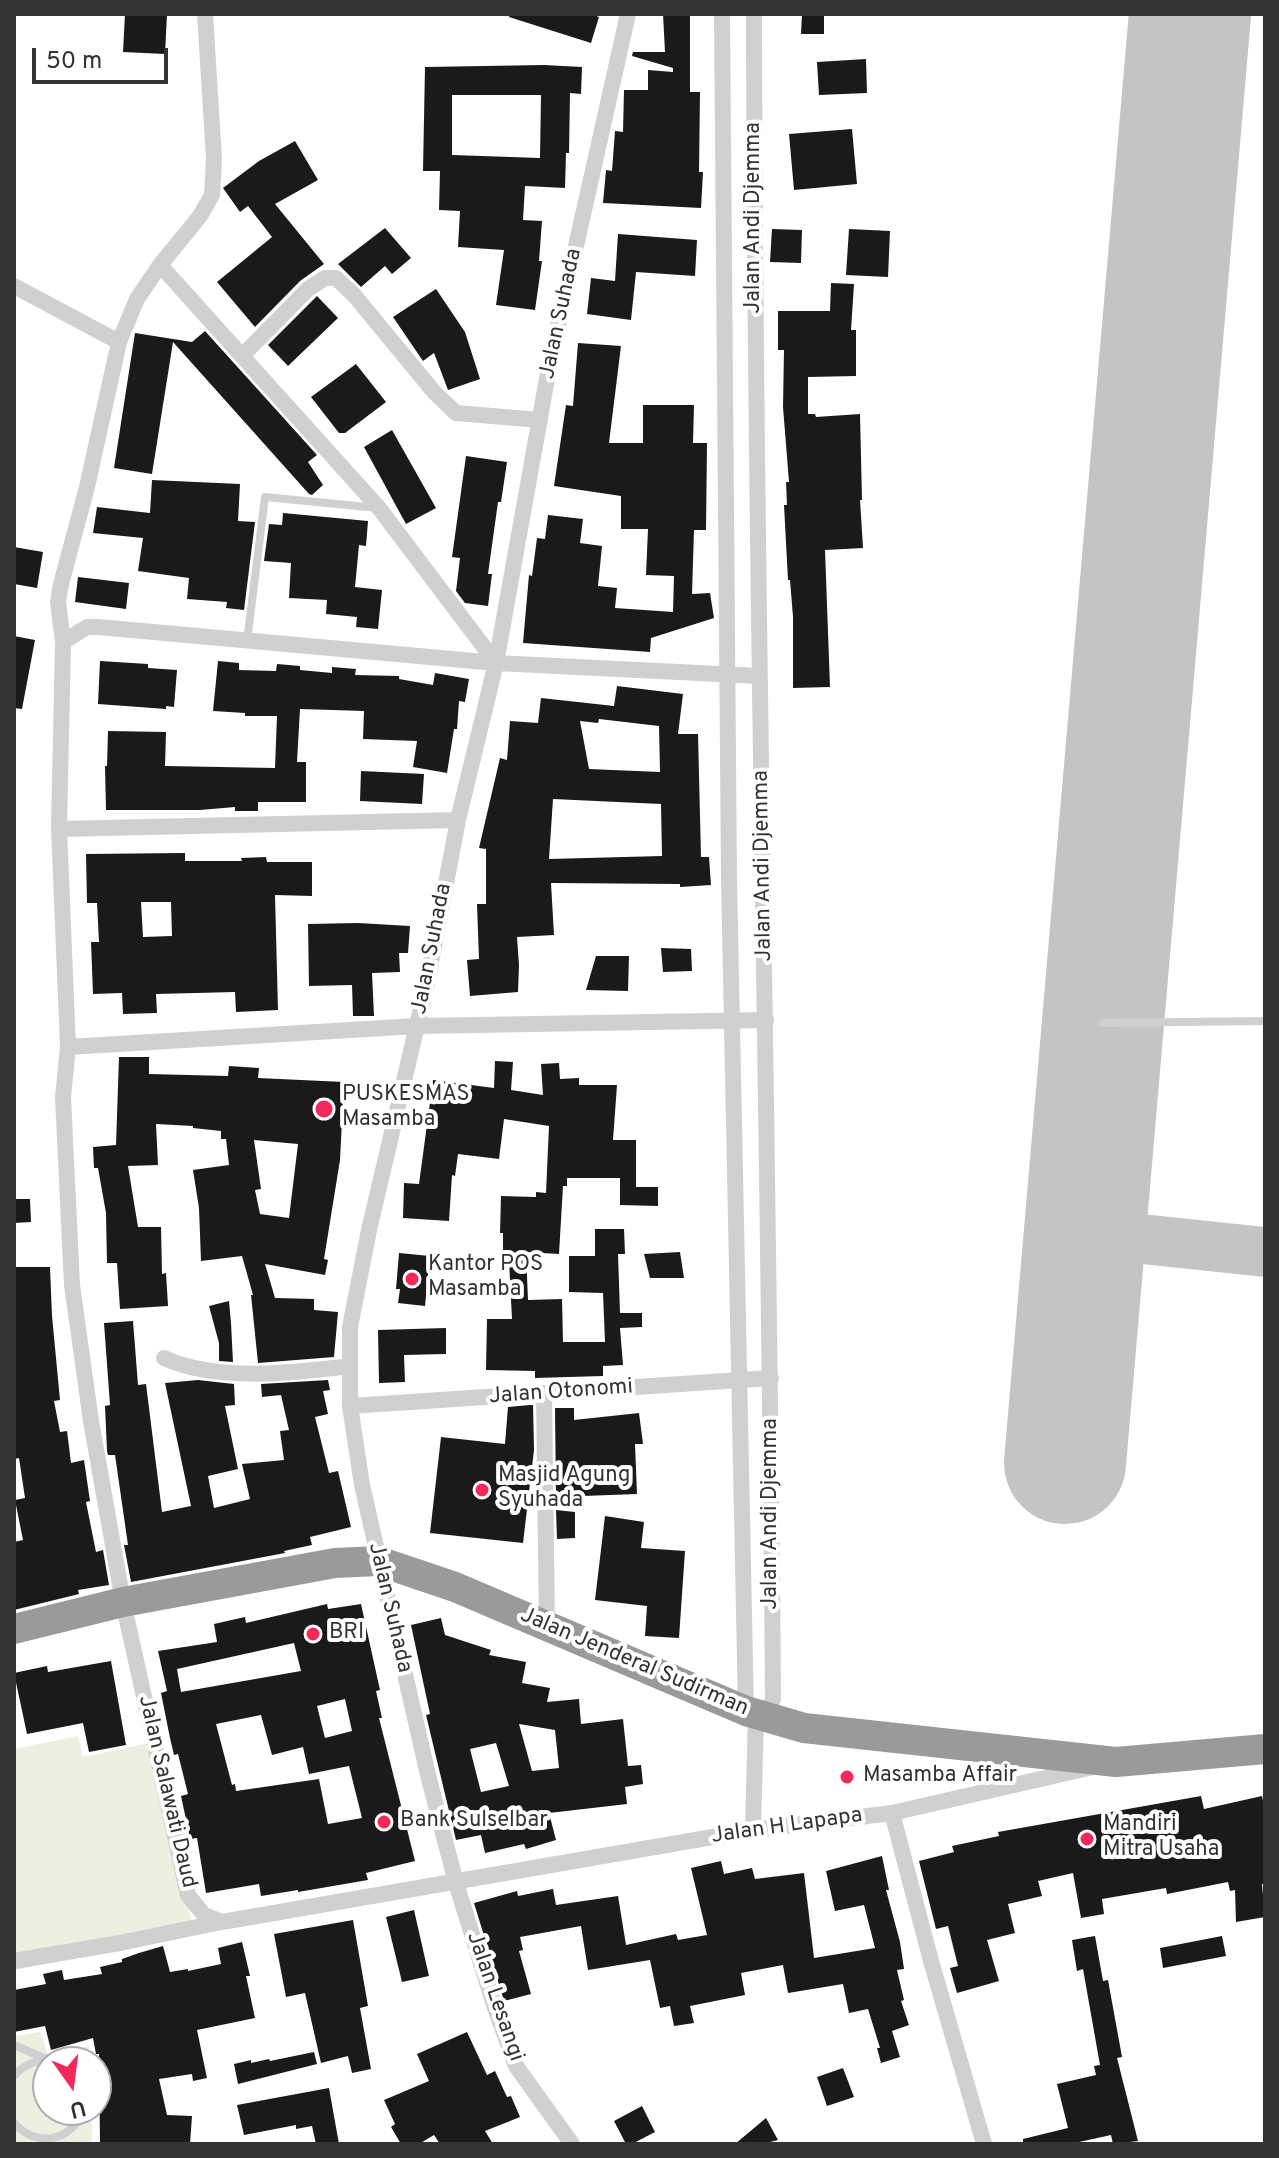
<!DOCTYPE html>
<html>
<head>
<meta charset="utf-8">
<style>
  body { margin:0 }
  #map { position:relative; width:1279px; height:2158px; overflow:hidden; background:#fff; font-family:Overpass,sans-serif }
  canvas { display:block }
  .frame { position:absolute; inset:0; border:16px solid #333; pointer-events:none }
  .north { position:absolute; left:32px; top:2046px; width:80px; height:80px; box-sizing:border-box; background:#fff; border:2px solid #adadad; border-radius:50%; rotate:166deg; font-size:22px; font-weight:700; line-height:32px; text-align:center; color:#333 }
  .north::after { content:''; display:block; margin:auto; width:28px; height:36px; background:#f52959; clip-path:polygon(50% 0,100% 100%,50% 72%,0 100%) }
  .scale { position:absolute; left:32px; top:48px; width:136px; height:36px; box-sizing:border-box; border:4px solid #333; border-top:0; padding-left:10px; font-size:24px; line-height:28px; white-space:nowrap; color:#333; -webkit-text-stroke:6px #fff; paint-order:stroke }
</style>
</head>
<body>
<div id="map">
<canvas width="1279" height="2158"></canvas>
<div class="frame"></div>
<div class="north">U</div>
<div class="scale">50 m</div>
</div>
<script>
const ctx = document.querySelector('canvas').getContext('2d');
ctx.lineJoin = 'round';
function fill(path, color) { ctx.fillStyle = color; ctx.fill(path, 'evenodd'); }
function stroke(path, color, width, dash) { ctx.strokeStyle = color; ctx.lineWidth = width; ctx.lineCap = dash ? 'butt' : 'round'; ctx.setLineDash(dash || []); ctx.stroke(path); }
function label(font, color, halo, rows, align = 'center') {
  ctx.font = font + ' Overpass,sans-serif'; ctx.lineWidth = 8; ctx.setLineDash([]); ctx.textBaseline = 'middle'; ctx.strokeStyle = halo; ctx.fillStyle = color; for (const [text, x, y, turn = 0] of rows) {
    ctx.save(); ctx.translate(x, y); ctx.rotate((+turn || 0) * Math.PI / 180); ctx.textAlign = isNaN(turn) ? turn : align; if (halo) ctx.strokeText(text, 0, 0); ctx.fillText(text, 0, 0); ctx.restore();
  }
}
fill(new Path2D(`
  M78,1736L83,1757L150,1743L195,1935L14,1970V1749Z
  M41,2032L48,2055L89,2046L90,2062H48V2110H92V2144H14V2036Z`), '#ebf0e0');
stroke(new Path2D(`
  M1085,1233L1265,1252`), '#c4c4c4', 50);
stroke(new Path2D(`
  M1065,1463L1190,14`), '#c4c4c4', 122);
fill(new Path2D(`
  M125,14H167L165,54L123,52Z
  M510,14H591L599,17L591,43L509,17Z
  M663,14H690V92H700L699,172H703L701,208L603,203L606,170L612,171L615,131L623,132L624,90H648V70L673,72V68L632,56L633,52H665Z
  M802,14H824V34H801Z
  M866,59L867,93L819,95L817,62Z
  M544,65L582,67L581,94L570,93L569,153H566L565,188L525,186L523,220L542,221L539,261H542L535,310L496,305L504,250L458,247L460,211L439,210L440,171H423L425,67ZM452,95H541L540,158L452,155Z
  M852,129L857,184L794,190L789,134Z
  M295,141L318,180L275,204L324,264L300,281L255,327L217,282L272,237L248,206L240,212L223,188L259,161Z
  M385,228L411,258L392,274L385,266L361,287L338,264Z
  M772,229L802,230L801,263L770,262Z
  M849,229L890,231L888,277L846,275Z
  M618,234L697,240L695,276L636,272L631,320L587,314L591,278L615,281Z
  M831,283L854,284L851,330H856V376L808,377V414H815L816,417L860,414L862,500H860L863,548L825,550L830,687L793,688V617L790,580H788L784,505H787L786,482H789L783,407L784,350H778V311H830Z
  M436,289L465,332L480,379L448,390L434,353L423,361L393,317Z
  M317,296L338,318L288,366L268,345Z
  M205,331L317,455L308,462L323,485L312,495L309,494L173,342L152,474L114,468L135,333L192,342Z
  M578,343L621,346L609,443H643V405H694L693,443H707L706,530H694L692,594L710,593L714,618L651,638L650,652L523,643L529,575L532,576L537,538L545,539L548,515L583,519L580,543L602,546L598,586L617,588L615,608L673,612L674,576L646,575L648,529H621V496L554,486L566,405L573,406Z
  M356,364L386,402L345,433H339L311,397Z
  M392,430L436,508L406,524L364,447Z
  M466,456L507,462L501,502H498L488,574H492L488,606L465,603L456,591L460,558L452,557Z
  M152,480L240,484L238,521L255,522L244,610L226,608L227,602L187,599L189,578L138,571L143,538L93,533L97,507L150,513Z
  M283,513L368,521L366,546L359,545L355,587L382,590L378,629L356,627L357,617L326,614L327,600L289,598L291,563L264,561L269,524L282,525Z
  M14,547L43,552L37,588L14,584Z
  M78,577L129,583L126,609L75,602Z
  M14,636L35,640L22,709L14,708Z
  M100,661L148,664V668L177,670L174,707L166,706V709L98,704Z
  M218,661L239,663V670L276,671L277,664L300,666V670L332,673V667L356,669L355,675L399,676V679L433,685L435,673L469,679L465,702L459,701L457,729H454L447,773L413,767L417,741L363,739L364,711L300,709L297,762H306V802H258V811H235V807L200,810H106L105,766H107L108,731L166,732L165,766L275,768L277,716H245V713L213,711Z
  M617,686L683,694L678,734H698L701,857H709L711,885L680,887V884L551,883L554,935L517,937L519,965L518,992L470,996L467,960L479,959L477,904H486V849L479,848L500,758L507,760L510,721L538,723L541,698L614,706ZM599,719L659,726L660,772L589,769L580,721L598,723ZM553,799L661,804L662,856L549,859Z
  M361,771L424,774L422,804L360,801Z
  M185,853V861H242L241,858L266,857L267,862H312V896L275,895L278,1010L236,1012L235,992L156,994L157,1013L123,1014L122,993L93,994L91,942H99L97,903H87L86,854ZM141,902H171L172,936L143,937Z
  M358,923L410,926L408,953H399L400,972L372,973L374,1016H353L352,985L309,986L308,924Z
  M661,948L691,949L692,971L663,972Z
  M596,956H629L628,991L586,990Z
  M119,1057H149V1074L228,1076L229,1066L259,1068L258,1078L344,1082L340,1160L324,1259L328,1260L325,1275L265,1264L275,1298L314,1299V1310L338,1312L334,1357L258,1363L251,1295H253L242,1256L201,1261L199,1208L193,1170L229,1165L226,1139H221V1131L193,1128V1126L156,1124L158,1165L128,1166L138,1227H161L162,1274L166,1273L168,1306L120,1309L117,1263H107L106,1213L98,1168H94L93,1147L116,1145ZM254,1140L298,1144L289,1218L260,1214L255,1190L261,1189Z
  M495,1061L513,1062L511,1090L543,1095L541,1064L559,1063L560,1079L579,1078V1085H617L613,1140H636V1187H658V1206L620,1205V1178H567V1186H563L559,1254L526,1252L528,1300L562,1299L563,1342H605L603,1293L569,1292V1256H595V1229H624L625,1254H618L620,1313H642V1327L620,1328L623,1365L603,1366V1376L535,1378V1371L486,1370L487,1319H512L509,1260L503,1259V1233H500L501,1196L536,1197V1192L546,1193L549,1126L504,1119L499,1159L458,1154L455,1176L452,1175L449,1221L403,1218L404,1183L419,1184L433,1080L494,1088Z
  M14,1199H30L31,1222L14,1223Z
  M680,1252L684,1278H650L644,1254Z
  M399,1253L430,1256L425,1306L398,1303L400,1289H396Z
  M14,1267H50L52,1316L60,1400L54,1401L60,1432L67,1431L71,1463L84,1460L90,1501L86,1502L96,1552L103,1550L109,1585L78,1590L79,1594L14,1610V1542L23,1540L15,1500L25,1498L19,1458L14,1459Z
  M229,1301L231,1323L233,1362L219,1361V1343L209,1306Z
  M133,1321L138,1385L146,1384L162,1512L191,1506L165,1383L198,1380L234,1384L235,1405L225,1406L238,1469L208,1476L214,1508L250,1499L242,1464L284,1460L280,1431L289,1430L281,1395L262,1397L261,1384L328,1380L330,1390L323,1391L328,1414L315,1417L329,1473L338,1471L351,1527L310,1537L312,1545L284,1551L285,1553L131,1582L124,1545H128L115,1455H108L107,1451L105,1406L110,1405L104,1323Z
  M446,1328V1354L404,1355L405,1382L379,1383L378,1330Z
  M530,1405H533L534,1450L523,1543L430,1533L441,1437L505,1444L508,1407Z
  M555,1408H574V1420L639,1413L643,1444H635L637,1494L556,1497Z
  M556,1510L575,1512V1538L557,1539Z
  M605,1516L644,1522L641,1548L685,1551L679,1638L645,1636L647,1606L595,1600Z
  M327,1604L328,1609L361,1604L380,1690L376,1691L382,1718H379L415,1861L366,1873L368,1880L298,1892V1890L261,1896L259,1884L206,1893L197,1838L190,1839L187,1824L181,1796L188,1794L178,1754L174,1755L170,1738L161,1693L167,1691L158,1651L217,1642L214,1624L245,1617L246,1623ZM294,1643L301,1671L181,1692L177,1669ZM345,1699L352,1731L325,1738L317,1706ZM261,1715L272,1755L303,1747L309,1774L349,1766L362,1818L328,1824L319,1779L236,1791L235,1784L232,1785L216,1724Z
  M441,1618L445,1635L491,1650L489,1655L526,1662L522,1683L550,1688L547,1702L579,1699L581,1724L623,1719L628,1766L641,1765L643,1784L625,1787L627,1804L549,1813L556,1840L526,1849L524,1844L485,1853L481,1835L456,1840L426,1715L430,1714L411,1625ZM519,1724L555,1730L559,1768L532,1771ZM496,1743L509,1786L481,1792L470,1749Z
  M111,1661L126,1745L89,1752L83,1723L27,1734L14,1673L47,1666L48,1672Z
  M1201,1796L1204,1809L1262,1796L1265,1811V1884H1262L1265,1917L1236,1922L1235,1890L1230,1891L1228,1882L1167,1894L1166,1888L1102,1899L1104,1914L1081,1918L1073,1873L1038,1881L1042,1896L1008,1904L1015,1933L987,1940L999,1981L957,1993L950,1968L958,1966L948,1926L936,1929L919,1861L954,1852L952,1846L999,1836L998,1832Z
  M882,1856L889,1890H886L900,1942L904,1969L897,1970L904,2000L901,2001L909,2025L892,2031L900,2057L881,2063L877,2048H880L868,2009L849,2013L843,1984L788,1993L783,1965L741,1973L745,1995L690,2006L694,2023L674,2026L670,2006L660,2008L650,1960L588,1970L581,1926L520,1937L523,1950L519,1951L531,1994L504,2001L474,1903L517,1891L518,1896L553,1889L556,1905L618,1896L626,1945L676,1934L678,1940L707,1935L691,1868L721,1861L724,1874L752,1868L755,1879L804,1873L814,1958L875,1948L864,1905L835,1911L826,1871Z
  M414,1910L429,1976L402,1982L386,1917Z
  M353,1920L368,2006L360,2008L371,2069L352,2073L348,2056L321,2063L305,1993L286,1997L274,1934Z
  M1095,1936L1103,1981L1108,1980L1122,2057L1117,2058L1138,2141L1113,2144L1111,2135L1070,2144H1023V2139L1068,2128L1057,2084L1096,2075L1094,2066L1100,2065L1083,1969L1077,1971L1072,1940Z
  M1222,1936L1226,1956L1163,1968L1160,1948Z
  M242,1942L250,1976H246L255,2018L197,2030L207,2078L193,2081L192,2074L159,2079L167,2115L192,2116L190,2144H100L99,2054H96L93,2038L51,2050L45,2026L14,2032V1990L46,1984L43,1974L62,1970L64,1980L102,1974L100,1967L122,1962V1959L139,1953L163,1946L170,1972L188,1969V1971L221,1964L218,1948Z
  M467,2032L487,2075L495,2071L507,2097L511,2096L520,2117L485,2131L493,2144H440L434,2135L419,2144H401L391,2127L395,2124L384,2100L429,2081L417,2054Z
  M314,2052L317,2064L238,2084L234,2064L251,2060V2063L269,2059L270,2061Z
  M843,2068L854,2097L827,2106L817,2077Z
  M329,2088L339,2144H316L312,2126L296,2129V2125L244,2135L237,2105Z
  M642,2106L655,2132L632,2144H626L614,2121Z
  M766,2118L778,2140L762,2144H735Z`), '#1a1a1a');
stroke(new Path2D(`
  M247,641L265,497L378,508
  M1103,1023L1265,1021
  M14,2045L46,2059
  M14,2076C26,2062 41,2058 59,2062
  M14,2123C37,2149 72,2141 84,2110`), '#d0d0d0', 8);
stroke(new Path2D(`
  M722,14L729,878L746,1711
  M754,14C755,576 769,1138 773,1699L767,1717
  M160,265L379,508L496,663
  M14,286L119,342
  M242,356L308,289L325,278H336L354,295L434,392L456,413L540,420
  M63,642L58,602L61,584L87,487L119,342L137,299L160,265L200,216L212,195L214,159L205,14
  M760,676L496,663L98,627H87L63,642L59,829L68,1047L63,1097L72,1285L91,1421L123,1602L188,1895L204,1915L222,1922L753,1830L892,1813L1093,1767
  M59,829L458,820
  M68,1047L417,1026L766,1020
  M164,1358C216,1382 294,1373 350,1366
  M544,1394L547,1627
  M350,1406L771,1378
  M892,1813L931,1961L984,2144
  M753,1830L756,1714
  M14,1961L120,1943L221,1922
  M572,2144L516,2066L494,2005L456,1883L428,1775L362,1485L350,1406V1327L369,1230L427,983L458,820L496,663L550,362L628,14`), '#d0d0d0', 16);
stroke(new Path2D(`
  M14,1629L123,1602L335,1563L378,1561L455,1587L746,1711L804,1728L1116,1762L1265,1749`), '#9a9a9a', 30);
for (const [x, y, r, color] of [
  [324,1109,10,"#f52959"],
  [412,1279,8,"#f52959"],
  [482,1490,8,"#f52959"],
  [313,1634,8,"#f52959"],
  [847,1777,8,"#f52959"],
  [384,1822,8,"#f52959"],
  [1087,1839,8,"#f52959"]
]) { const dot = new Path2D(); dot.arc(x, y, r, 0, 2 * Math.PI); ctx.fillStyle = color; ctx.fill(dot); stroke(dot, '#fff', 3); }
label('22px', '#333', '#fff', [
  ["Jalan Andi Djemma",755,218,-90],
  ["Jalan Suhada",562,314,-78],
  ["Jalan Andi Djemma",764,866,-91],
  ["Jalan Suhada",433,949,-79],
  ["Jalan Otonomi",561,1393,-4],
  ["Jalan Andi Djemma",772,1514,-90],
  ["Jalan Suhada",389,1608,77],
  ["Jalan Jenderal Sudirman",634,1663,23],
  ["Jalan Salawati Daud",166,1792,77],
  ["Jalan H Lapapa",787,1827,-8],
  ["Jalan Lesangi",494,1997,71]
]);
label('22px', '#333', '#fff', [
  ["PUSKESMAS",342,1096],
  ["Masamba",342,1121],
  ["Kantor POS",428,1266],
  ["Masamba",428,1291],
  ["Masjid Agung",498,1477],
  ["Syuhada",498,1502],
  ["BRI",329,1634],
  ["Masamba Affair",863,1777],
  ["Bank Sulselbar",400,1822],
  ["Mandiri",1103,1826],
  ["Mitra Usaha",1103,1851]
], 'left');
</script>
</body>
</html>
